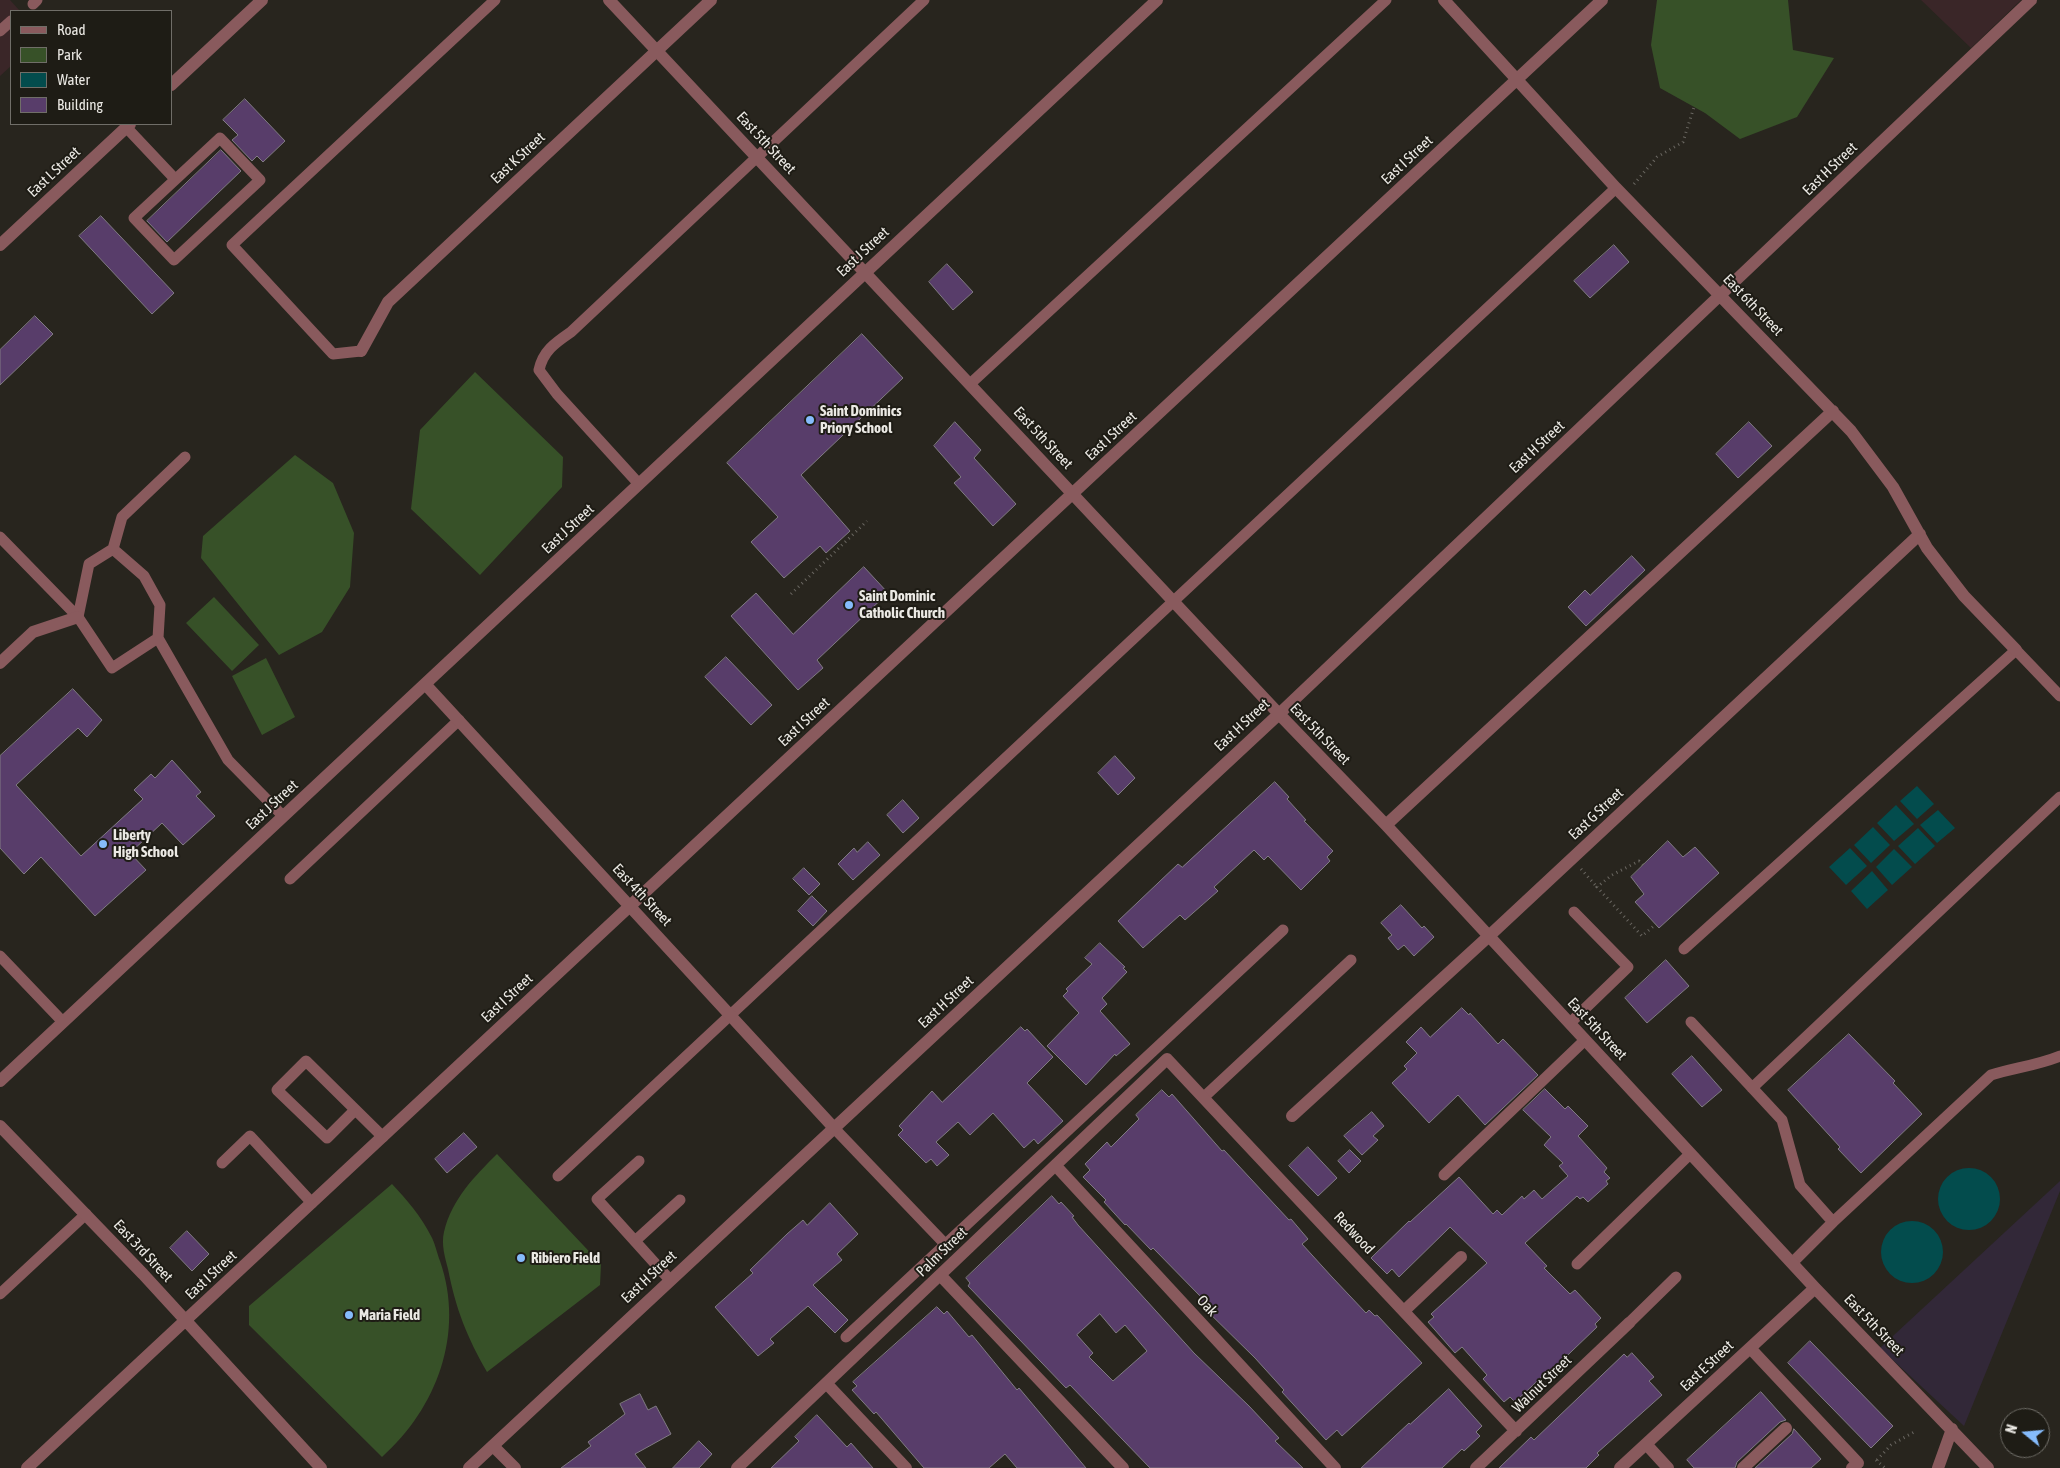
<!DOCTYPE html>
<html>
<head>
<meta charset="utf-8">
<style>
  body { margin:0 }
  #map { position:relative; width:2060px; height:1468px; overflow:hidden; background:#28251e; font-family:"Asap Condensed",sans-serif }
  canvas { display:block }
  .legend { position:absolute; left:10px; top:10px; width:162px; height:115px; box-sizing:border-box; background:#1e1c15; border:1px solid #706e68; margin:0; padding:6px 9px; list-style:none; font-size:15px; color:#ebe9e4 }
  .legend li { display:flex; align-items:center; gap:10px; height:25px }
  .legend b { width:25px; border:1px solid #706e68 }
  .north { position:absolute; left:2000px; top:1408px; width:50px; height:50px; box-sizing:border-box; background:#1e1c15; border:1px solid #706e68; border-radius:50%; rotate:287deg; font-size:14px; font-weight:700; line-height:20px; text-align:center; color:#ebe9e4 }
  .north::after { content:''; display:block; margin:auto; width:18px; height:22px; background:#85bbfb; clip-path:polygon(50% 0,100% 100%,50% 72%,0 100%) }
</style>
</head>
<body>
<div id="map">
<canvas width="2060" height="1468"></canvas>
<ul class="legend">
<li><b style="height:6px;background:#895a5d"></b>Road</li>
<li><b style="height:14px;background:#375128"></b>Park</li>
<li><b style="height:14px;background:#034c4d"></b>Water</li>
<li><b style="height:14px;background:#583d6a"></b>Building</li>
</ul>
<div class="north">N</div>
</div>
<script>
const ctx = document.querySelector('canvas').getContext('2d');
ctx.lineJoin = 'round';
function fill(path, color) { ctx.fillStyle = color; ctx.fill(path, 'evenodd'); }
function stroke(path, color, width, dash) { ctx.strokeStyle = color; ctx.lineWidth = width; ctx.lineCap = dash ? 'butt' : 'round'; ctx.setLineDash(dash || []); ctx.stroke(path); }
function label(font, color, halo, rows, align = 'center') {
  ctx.font = font + ' "Asap Condensed",sans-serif'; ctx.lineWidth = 4; ctx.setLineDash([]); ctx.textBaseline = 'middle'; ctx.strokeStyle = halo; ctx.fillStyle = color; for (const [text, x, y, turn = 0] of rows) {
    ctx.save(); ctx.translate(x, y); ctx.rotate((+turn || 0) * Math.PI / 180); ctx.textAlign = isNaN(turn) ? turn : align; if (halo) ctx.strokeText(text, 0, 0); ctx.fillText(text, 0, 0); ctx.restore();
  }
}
fill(new Path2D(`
  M0,0H10L20,11H11V66L0,76Z
  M1921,0H2021L1971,48Z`), '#3a2628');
fill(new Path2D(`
  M2060,1181V1191L1964,1426L1880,1348Z`), '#322838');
fill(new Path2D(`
  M1657,0H1788L1793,50L1834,58L1797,117L1740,139L1705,113L1660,88L1651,45Z
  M475,372L563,457L562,487L480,575L411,509L420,430Z
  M295,455L333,483L354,533L350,587L322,632L279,655L201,558L203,536Z
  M214,597L259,645L232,671L186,623Z
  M266,658L295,717L262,735L232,676Z
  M497,1154L601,1264L600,1285L487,1372C467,1337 456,1310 448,1269C445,1258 441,1244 444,1232C452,1199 474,1177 497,1154Z
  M392,1184C407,1200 421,1216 431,1236C435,1243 437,1253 440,1261C465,1333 437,1408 382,1457L249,1325V1306Z`), '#375128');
fill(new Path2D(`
  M1917,786L1934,804L1917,819L1900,801Z
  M1896,805L1914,824L1894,841L1877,823Z
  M1938,810L1955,828L1937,843L1920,825Z
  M1873,827L1890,845L1871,863L1854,845Z
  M1918,828L1935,846L1915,864L1898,846Z
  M1850,848L1867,866L1846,885L1829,867Z
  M1894,849L1912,867L1892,885L1876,867Z
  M1872,871L1888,890L1867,909L1851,891Z
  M1938 1199a31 31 0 1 1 62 0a31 31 0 1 1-62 0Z
  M1881 1252a31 31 0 1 1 62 0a31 31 0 1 1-62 0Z`), '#034c4d');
const building = new Path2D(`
  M245,99L285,141L263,162L257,156L252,161L232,140L238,135L223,120Z
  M221,150L241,171L167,242L147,221Z
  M101,216L174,293L152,314L79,236Z
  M1614,245L1629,262L1590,298L1574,281Z
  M947,264L973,292L953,310L929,282Z
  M35,316L53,334L0,385V350Z
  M862,334L903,378L801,475L850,531L826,553L820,546L784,578L751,542L778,517L727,463Z
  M955,422L981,450L974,458L1016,504L993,526L954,483L961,477L934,446Z
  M1749,422L1772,446L1738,478L1716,454Z
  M1632,556L1645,570L1586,626L1568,607L1585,590L1590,595Z
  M864,567L888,593L817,660L823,668L798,690L731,616L756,593L793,634Z
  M726,657L772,705L751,725L705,677Z
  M73,689L102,720L87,737L78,728L16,785L81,856L143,799L134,790L151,774L155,778L172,760L201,792L196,796L215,816L183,845L162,823L130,853L146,870L95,916L41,857L24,874L0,848V756Z
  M1115,756L1135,778L1118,795L1098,773Z
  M1275,782L1289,797L1287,799L1306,820L1304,821L1333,851L1327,857L1330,861L1301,890L1268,856L1264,860L1254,850L1214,887L1218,891L1185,920L1180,915L1143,948L1118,921L1178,864L1182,867Z
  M903,800L919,818L903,833L887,815Z
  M1668,841L1683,857L1695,847L1719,873L1659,928L1635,902L1644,894L1631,877Z
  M868,842L880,855L853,880L838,864L854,848L857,852Z
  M804,868L820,884L809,895L793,879Z
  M812,896L827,911L813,926L798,911Z
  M1401,905L1422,928L1424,926L1434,937L1414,956L1404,945L1398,950L1388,938L1392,935L1381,923Z
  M1100,943L1125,967L1123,968L1127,972L1102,998L1107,1004L1100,1011L1130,1044L1116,1056L1115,1054L1086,1085L1047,1046L1079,1013L1063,996L1068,991L1066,989L1092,964L1085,958Z
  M1666,960L1689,986L1647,1023L1625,998Z
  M1462,1008L1469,1015L1470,1013L1498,1044L1503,1039L1538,1075L1485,1125L1458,1095L1429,1123L1392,1083L1407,1069L1404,1066L1417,1053L1406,1042L1421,1027L1430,1037Z
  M1021,1027L1025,1031L1027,1029L1053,1057L1027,1083L1063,1121L1038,1144L1034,1139L1024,1148L993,1113L970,1135L958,1122L936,1142L949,1155L937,1166L931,1159L926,1163L898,1135L903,1130L899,1126L932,1091L942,1102Z
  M1849,1034L1895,1081L1893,1083L1922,1114L1861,1173L1838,1149L1840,1147L1788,1090Z
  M1692,1056L1722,1090L1702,1107L1672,1074Z
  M1545,1089L1565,1109L1568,1106L1588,1126L1578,1136L1607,1168L1604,1172L1610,1178L1606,1181L1608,1184L1588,1202L1583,1197L1580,1199L1577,1196L1525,1243L1547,1266L1544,1268L1570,1294L1575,1290L1601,1318L1595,1324L1597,1327L1548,1374L1547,1372L1515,1402L1510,1397L1504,1402L1483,1379L1487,1375L1462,1347L1455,1353L1428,1322L1434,1317L1431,1314L1487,1263L1450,1227L1399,1277L1392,1269L1387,1274L1371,1258L1409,1221L1410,1222L1459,1177L1493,1214L1497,1210L1502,1215L1522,1196L1524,1199L1534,1190L1542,1199L1568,1176L1559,1166L1563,1163L1544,1145L1551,1137L1523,1110Z
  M1162,1090L1169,1097L1172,1094L1222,1151L1224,1150L1289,1220L1291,1219L1308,1239L1302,1244L1332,1277L1366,1313L1369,1310L1375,1316L1377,1315L1422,1363L1342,1436L1337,1430L1326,1440L1282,1392L1284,1390L1255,1358L1197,1301L1201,1297L1153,1248L1151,1250L1126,1224L1125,1225L1104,1202L1106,1200L1083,1177L1090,1170L1085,1164L1107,1142L1111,1147L1139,1119L1136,1115Z
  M1372,1112L1384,1126L1373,1136L1378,1140L1362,1155L1344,1136Z
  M464,1133L477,1147L447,1173L435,1159Z
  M1308,1147L1337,1178L1318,1196L1289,1166Z
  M1350,1150L1361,1161L1349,1173L1338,1161Z
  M1052,1196L1059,1204L1061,1202L1074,1216L1072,1217L1078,1225L1194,1353L1249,1406L1279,1438L1275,1441L1303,1468H1150L1070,1385L1066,1388L968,1286L970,1283L966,1278ZM1100,1314L1116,1333L1125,1325L1147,1351L1113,1381L1089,1357L1093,1353L1077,1335Z
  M830,1203L858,1234L837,1254L842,1260L813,1285L848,1320L835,1333L808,1306L770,1339L774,1343L758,1356L715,1307L753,1273L750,1270L787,1234L803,1220L807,1225Z
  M187,1231L209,1254L192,1271L170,1248Z
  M937,1307L944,1314L947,1311L969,1337L972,1335L1017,1390L1019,1388L1086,1468H1017L1005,1454L989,1468H924L876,1412L874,1414L852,1390L857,1386L853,1382Z
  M1810,1341L1893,1426L1871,1448L1788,1363Z
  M1632,1353L1654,1377L1649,1381L1662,1395L1597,1453L1599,1455L1586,1468H1499L1531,1437L1534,1440L1624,1354L1627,1357Z
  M1449,1389L1482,1426L1476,1432L1480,1436L1464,1451L1462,1449L1442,1468H1361L1409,1423L1410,1424Z
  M1761,1392L1786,1420L1780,1422L1737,1462L1735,1468H1694L1687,1460Z
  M640,1394L648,1410L656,1406L671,1434L635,1454L646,1468H561L591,1446L588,1442L625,1414L620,1404Z
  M817,1415L847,1447L851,1443L873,1468H771L799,1441L795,1437Z
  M1794,1429L1821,1459L1811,1468H1755L1792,1434Z
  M699,1441L712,1454L699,1468H673Z`);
fill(building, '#583d6a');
stroke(building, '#807b83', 1);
stroke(new Path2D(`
  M1634,184L1657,157L1683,142L1694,107
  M791,594L867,521
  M1643,865L1639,861L1612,875L1597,887L1642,936L1656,924
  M1581,869L1597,887
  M1876,1460L1885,1468
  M1877,1460L1891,1445L1914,1432`), '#6a6761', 3, [1, 4]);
stroke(new Path2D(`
  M33,4L37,0
  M0,31L11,21
  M126,127L175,179
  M220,138L260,180L174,260L134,218Z
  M361,351L333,354L232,245L495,0
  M970,384L1386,0
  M639,484L557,394L539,370C543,351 555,343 571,332L924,0
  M0,537L78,617L112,668L158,638L228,760L283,816
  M113,549L122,517L185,457
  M78,617L89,564L113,549L144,576L160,605L158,638
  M290,879L459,720
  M1684,949L2016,650L2060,696
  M0,956L63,1022
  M1691,1022L1782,1120L1800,1185L1833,1222L1991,1075C2014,1068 2038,1065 2060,1056
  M1570,1023L1628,967L1574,912
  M1752,1088L2060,797
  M1204,1097L1351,960
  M355,1110L327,1138L277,1090L306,1061L383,1137
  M834,1128L945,1244
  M639,1161L597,1199L670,1280
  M222,1163L250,1136L312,1203
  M1444,1175L1585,1040
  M558,1176L1616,188
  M635,1241L680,1200
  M1792,1263L1833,1222
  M1577,1264L1690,1154
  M0,1294L86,1214
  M1629,1323L1676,1277
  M846,1337L1283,930`), '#895a5d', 11);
stroke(new Path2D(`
  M1444,0L1616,188L1851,431L1893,487L1927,548L1964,596L2016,650
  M171,85L262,0
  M0,245L130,124
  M361,351L388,302L711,0
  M0,663L33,632L78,617
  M425,684L834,1128
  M1386,825L1833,411
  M0,1081L1157,0
  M1292,1116L1489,936L1920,534
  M0,1126L143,1274L321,1468
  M1056,1166L1335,1468
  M941,1276L1123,1468
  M1404,1311L1461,1257
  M1750,1348L1858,1463L1852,1468
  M827,1384L906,1468
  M1646,1444L1668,1468
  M493,1446L515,1468
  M27,1468L1602,0
  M737,1468L1167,1059L1516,1431
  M1476,1468L1629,1323
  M1620,1468L1815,1288
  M1743,1468L1786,1428
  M1938,1468L1952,1429
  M1988,1468L1815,1288L1386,825L1279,714L2031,0`), '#895a5d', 12);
stroke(new Path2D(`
  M469,1468L1279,714L609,0`), '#895a5d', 12);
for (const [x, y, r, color] of [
  [810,420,5,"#85bbfb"],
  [849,605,5,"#85bbfb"],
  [103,844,5,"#85bbfb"],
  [521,1258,5,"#85bbfb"],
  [349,1315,5,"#85bbfb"]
]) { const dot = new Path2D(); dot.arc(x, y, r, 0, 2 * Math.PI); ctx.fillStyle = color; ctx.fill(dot); stroke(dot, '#1e1c15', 2); }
label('15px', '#ebe9e4', '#1e1c15', [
  ["East 5th Street",766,143,47],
  ["East K Street",518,158,-43],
  ["East I Street",1407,160,-43],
  ["East H Street",1830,169,-44],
  ["East L Street",54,172,-43],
  ["East J Street",863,252,-43],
  ["East 6th Street",1753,305,46],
  ["East I Street",1111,436,-43],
  ["East 5th Street",1043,438,47],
  ["East H Street",1537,447,-43],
  ["East J Street",568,529,-43],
  ["East I Street",804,722,-43],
  ["East H Street",1242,725,-43],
  ["East 5th Street",1320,734,46],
  ["East J Street",272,805,-43],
  ["East G Street",1596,814,-43],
  ["East 4th Street",642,895,47],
  ["East I Street",507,998,-43],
  ["East H Street",946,1002,-43],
  ["East 5th Street",1597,1029,47],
  ["Redwood",1354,1233,47],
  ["East 3rd Street",143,1251,47],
  ["Palm Street",942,1252,-44],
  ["East I Street",211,1275,-43],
  ["East H Street",649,1277,-43],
  ["Oak",1207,1306,47],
  ["East 5th Street",1874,1325,46],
  ["East E Street",1707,1366,-43],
  ["Walnut Street",1542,1384,-44]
]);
label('bold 15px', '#ebe9e4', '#1e1c15', [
  ["Saint Dominics",820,411],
  ["Priory School",820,428],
  ["Saint Dominic",859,596],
  ["Catholic Church",859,613],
  ["Liberty",113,835],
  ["High School",113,852],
  ["Ribiero Field",531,1258],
  ["Maria Field",359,1315]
], 'left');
</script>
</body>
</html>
